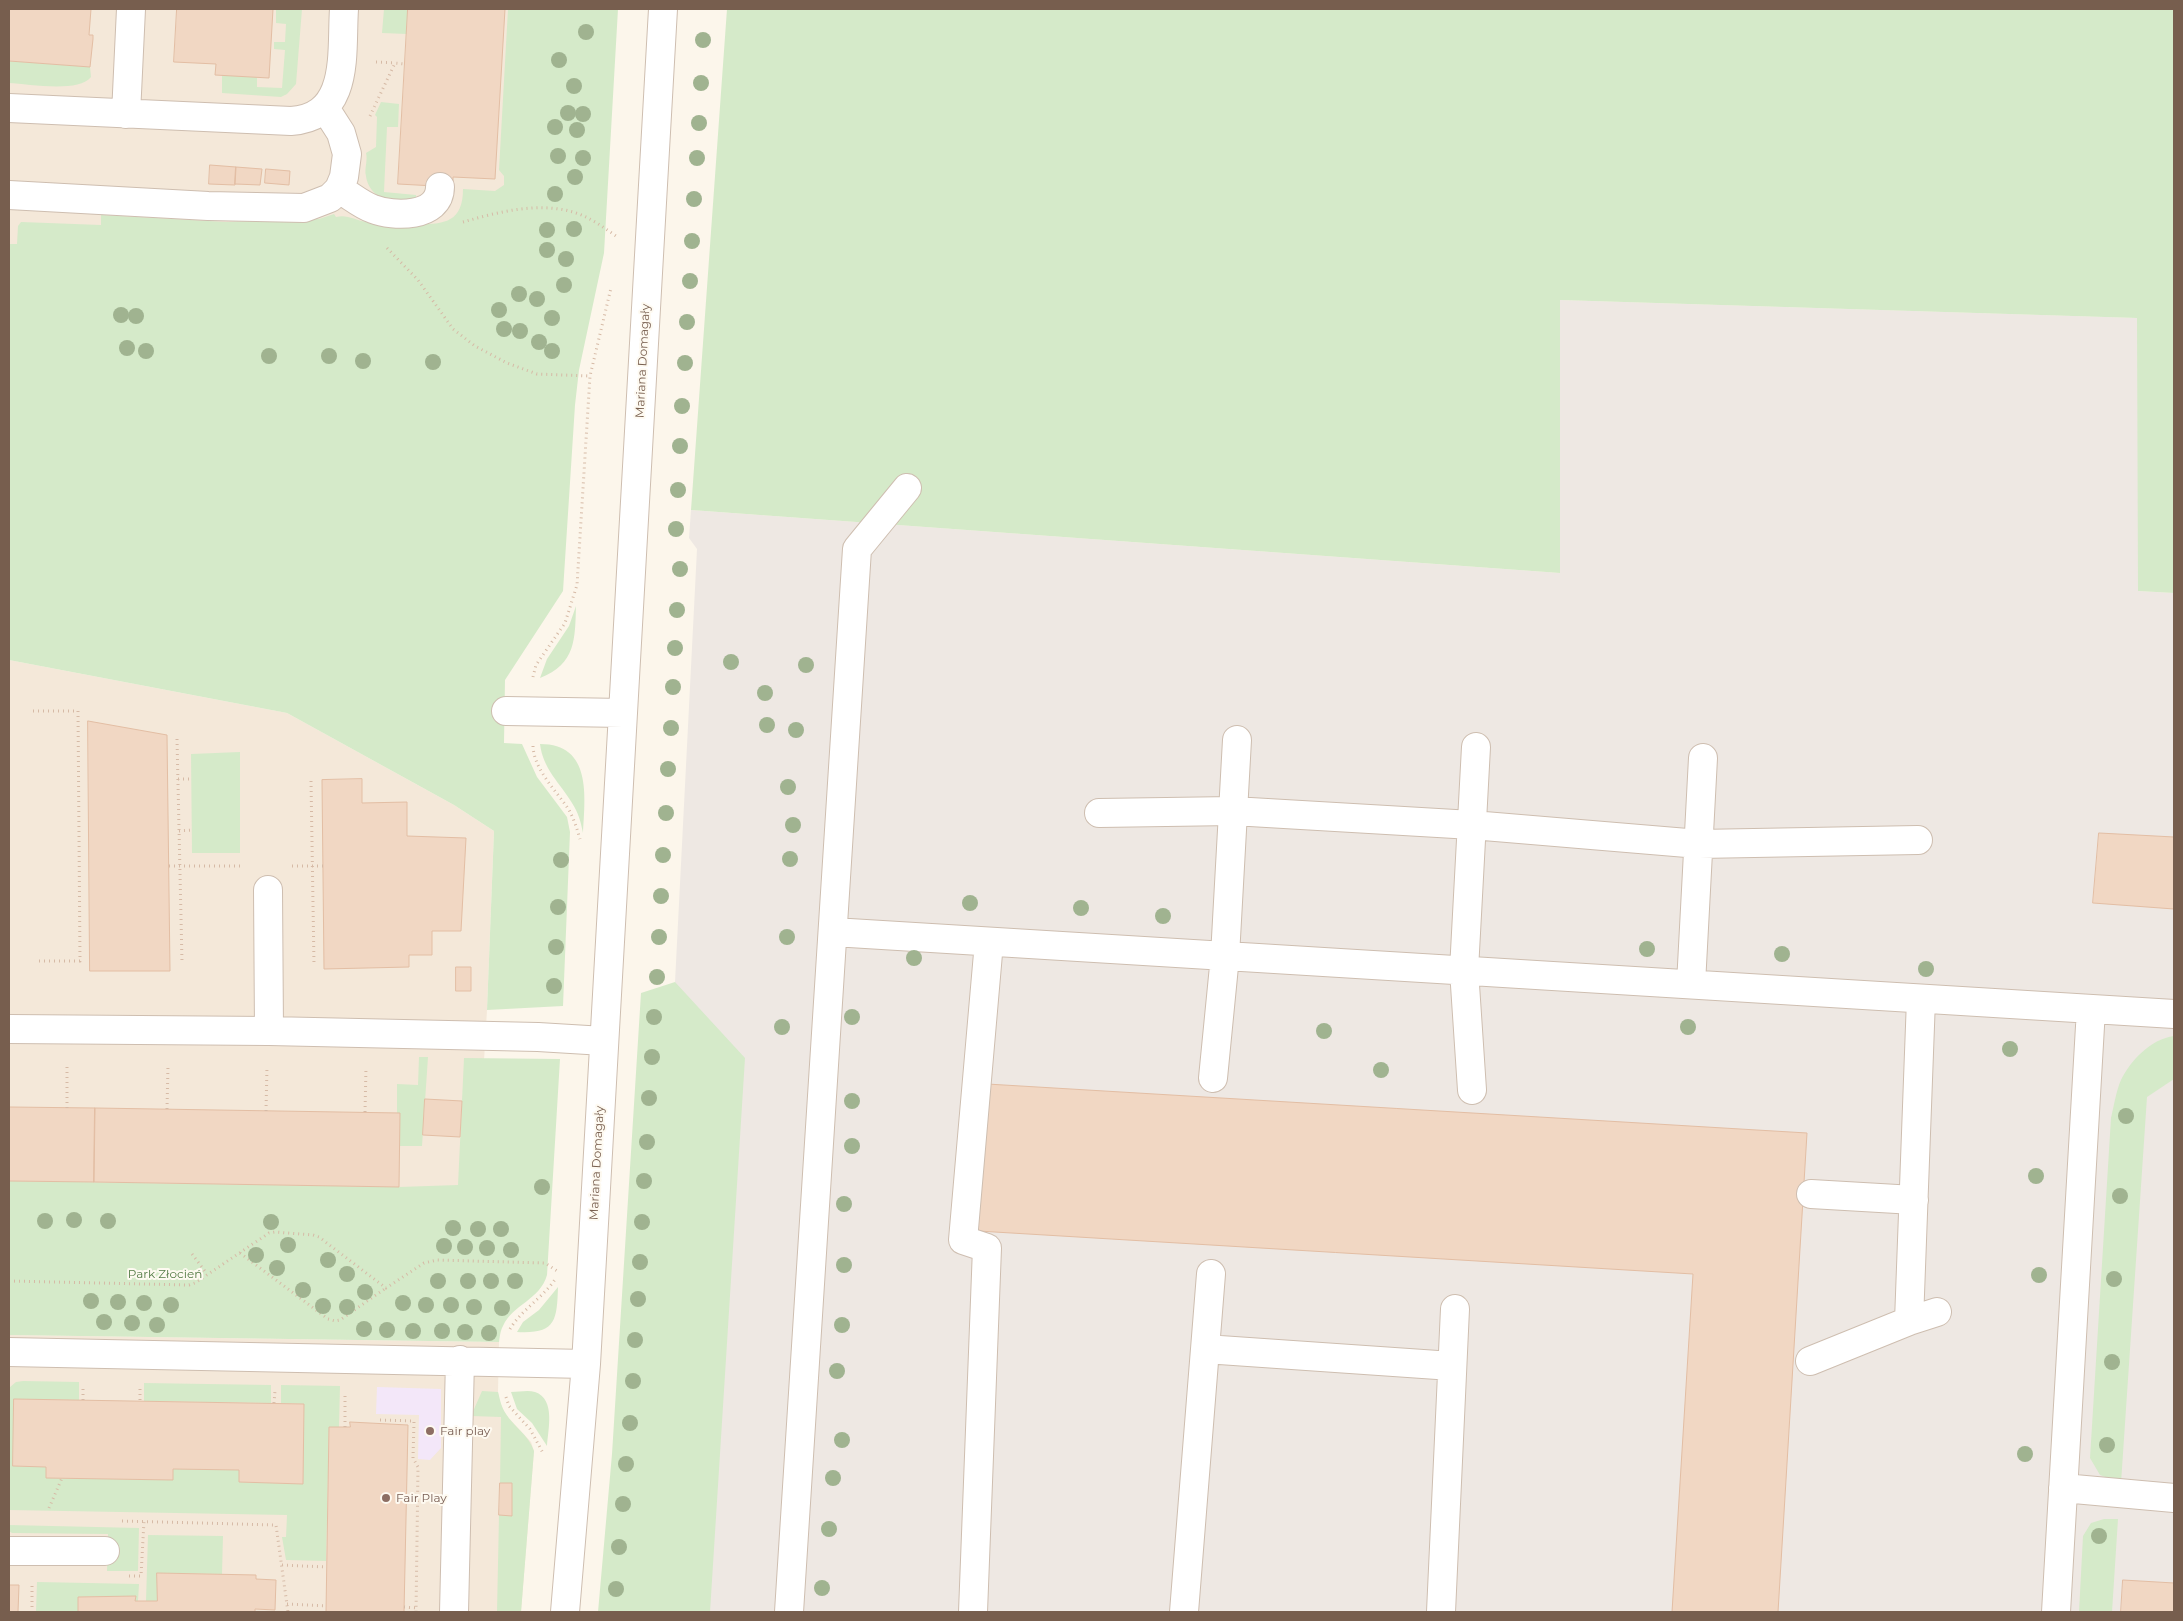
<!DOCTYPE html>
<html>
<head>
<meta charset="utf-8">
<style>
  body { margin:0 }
  #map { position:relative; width:2183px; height:1621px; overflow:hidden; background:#fcf6eb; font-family:Montserrat,sans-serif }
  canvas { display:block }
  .frame { position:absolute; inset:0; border:10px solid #775e4e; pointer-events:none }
</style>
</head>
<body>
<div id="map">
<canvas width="2183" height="1621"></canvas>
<div class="frame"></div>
</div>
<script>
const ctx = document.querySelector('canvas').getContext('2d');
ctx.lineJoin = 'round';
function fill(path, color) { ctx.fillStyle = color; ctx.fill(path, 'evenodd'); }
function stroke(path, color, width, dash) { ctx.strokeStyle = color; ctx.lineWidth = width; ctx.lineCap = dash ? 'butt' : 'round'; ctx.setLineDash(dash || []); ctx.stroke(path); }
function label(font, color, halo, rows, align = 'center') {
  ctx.font = font + ' Montserrat,sans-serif'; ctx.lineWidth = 4; ctx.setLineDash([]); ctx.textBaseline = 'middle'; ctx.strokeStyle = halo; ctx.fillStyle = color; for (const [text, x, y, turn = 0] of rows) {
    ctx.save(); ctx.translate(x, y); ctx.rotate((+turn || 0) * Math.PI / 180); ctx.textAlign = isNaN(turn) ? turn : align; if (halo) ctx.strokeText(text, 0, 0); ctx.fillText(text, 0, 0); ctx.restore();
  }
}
fill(new Path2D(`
  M9,9H548L531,228L9,374Z
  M9,660L287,713L454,805L494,831L487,1010L475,1214L9,1208Z
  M9,1335L499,1342L498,1392L500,1403L506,1415L531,1442L534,1451L521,1612H9Z`), '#f4e8d9');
fill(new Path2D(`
  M1560,300L2138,318V591L2174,593V1612H710L675,982L697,549L689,538L691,510L1560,573Z`), '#eee8e3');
fill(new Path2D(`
  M377,1387L441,1389V1448L430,1460L418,1459L419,1415L376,1414Z`), '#f3e7f9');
fill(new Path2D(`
  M276,9H302L296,84L287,94L281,97L222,93V75L257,77V87L282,88L285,50L274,49V42H285L286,24L276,23Z
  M384,9H408L407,34L382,33Z
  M508,9H618L604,253L579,370L575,405L563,591L505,680L504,743L522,744L537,777L567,817L570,832L563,1006L487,1010L494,831L454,805L287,713L9,660V244H17L18,226L21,222L101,225V215L226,222L319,219L334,214L336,217C347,214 355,220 366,222C380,225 394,224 409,224C438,224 463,227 463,189L495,191L504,185V176L499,170Z
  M727,9H2174V593L2138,591L2137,318L1560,300V573L691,510Z
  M9,61L90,67L91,77C79,93 28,84 9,83Z
  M381,102L399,104L398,127H387L384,192L416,195V198C397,206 369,200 366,176C364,169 368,161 366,153L376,147L377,117L375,115Z
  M576,606C575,639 576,664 540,678L547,659L569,626Z
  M540,744C592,744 585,796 583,833C581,822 578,812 572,803C560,783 543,769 540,744Z
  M240,752V853H192L191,754Z
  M675,982L745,1058L710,1612H598L612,1454L641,993Z
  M2174,1036V1079L2147,1097L2121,1483L2100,1475L2090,1458L2111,1118C2114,1106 2116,1091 2121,1080C2131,1060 2151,1039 2174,1036Z
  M419,1057H428L422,1146H400V1113H397V1084L418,1085Z
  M464,1058L560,1059L547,1275C540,1300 513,1304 503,1326C500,1331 500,1337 499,1342L9,1335V1181L399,1187L458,1185Z
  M558,1287C557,1322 555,1334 517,1332L523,1322L539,1310Z
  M23,1381L79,1382V1400L14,1399L13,1466L46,1467V1478L172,1480L173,1469L239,1470V1482L302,1484L304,1404L281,1403V1385L340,1386L339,1427H329L326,1561L286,1560L282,1537H286L287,1515L9,1510V1388L16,1382Z
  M144,1383L271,1385V1403L144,1401Z
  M482,1391L498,1392C500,1399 501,1407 506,1414C515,1428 528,1434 534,1451L521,1612H497L499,1515L512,1516V1483H500L501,1417L471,1416Z
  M511,1392C519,1392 528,1390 535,1392C556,1399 548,1430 547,1446L532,1423L517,1409Z
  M2104,1519H2118L2112,1612H2079L2083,1536L2091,1523Z
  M9,1525L139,1528L138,1571H107L108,1534L12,1533L9,1531Z
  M148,1535L223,1536L222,1574L158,1573L157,1601H146Z
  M37,1582L139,1584L138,1601H135V1596L78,1597V1612H36Z`), '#d5eac9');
const building = new Path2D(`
  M9,9H91L89,35H93V39L90,67L9,61Z
  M177,9H273L269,78L215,75L216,64L174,62Z
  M408,9H505L495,179L453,177V187L398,184Z
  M210,165L236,167L235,185L209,184Z
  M236,167L262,169L260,185L235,184Z
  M266,169L290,171L289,185L265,183Z
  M88,721L167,735L170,971H90Z
  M362,779V803L407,802V836L466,838L461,931H432V955H409V967L324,969L322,780Z
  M2099,833L2174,837V909L2093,903Z
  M456,967H471V991H456Z
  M987,1084L1807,1133L1778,1612H1672L1693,1274L978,1231Z
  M425,1099L462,1101L460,1137L423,1135Z
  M9,1107L95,1108L94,1182L9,1181Z
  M95,1108L400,1113L399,1187L94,1182Z
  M14,1399L304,1404L303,1484L239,1482V1470L173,1469V1480L46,1478V1467L13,1466Z
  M350,1422L408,1425L404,1612H326L329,1427H350Z
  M500,1483H512V1516L499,1515Z
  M157,1573L256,1575V1579L276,1580L275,1610L255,1609V1612H78V1597L136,1596L135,1601H157Z
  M2123,1580L2174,1583V1612H2121Z
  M9,1585H19L18,1612H9Z`);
fill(building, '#f1d7c3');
stroke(building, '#e3bea4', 1);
const minor = new Path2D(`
  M9,108L291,121C351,117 341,52 344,9
  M126,114L131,9
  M339,189C350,195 361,205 373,209C393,217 440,218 440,187
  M9,195L208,206L304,208L330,198L339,189L344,177L347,154L341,133L325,108
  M506,711L623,713
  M1099,813L1233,811L1472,825L1699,844L1918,840
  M268,890L269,1031
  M833,932L2174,1014
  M1691,984L1703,758
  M9,1029L269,1031L538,1037L604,1041
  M1213,1078L1225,956L1237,740
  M1472,1090L1464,970L1476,747
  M1811,1194L1914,1200
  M1909,1321L1937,1312
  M1205,1349L1452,1366
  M9,1352L586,1364
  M1810,1361L1909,1321L1921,999
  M2063,1488L2174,1498
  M9,1551H105
  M454,1612L460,1360
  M565,1612L586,1364L663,9
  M789,1612L857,549L907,488
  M973,1612L987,1248L963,1240L989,942
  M1184,1612L1211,1274
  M1441,1612L1455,1309
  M2056,1612L2091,1009`);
stroke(minor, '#cebeb0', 30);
stroke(new Path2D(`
  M376,62L395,63
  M370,116L395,63L405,64
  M463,222C498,212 540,201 576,213C591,218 603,227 616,236
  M387,248L418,280L453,329L475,346L507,363L537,374L590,376
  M533,677L536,665L565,623L577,585L590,376L611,288
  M33,711H78L80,961H36
  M177,739L182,962
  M533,746C534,770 556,790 569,810C574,819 577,829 580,839
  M178,779H191
  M311,781L314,965
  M179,831L192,830
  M169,866H243
  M292,866H323
  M67,1108V1064
  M167,1109L168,1065
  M266,1111L267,1066
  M365,1112L366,1067
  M240,1253L328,1319L335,1321L340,1320L386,1288
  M192,1254L207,1274
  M9,1281L189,1285L195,1283L269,1233L275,1232L313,1235L319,1237L386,1288L424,1263L437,1260L545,1263L557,1271
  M510,1329C522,1309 543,1298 556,1278
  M140,1389V1401
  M506,1397L509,1406L530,1429L543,1453
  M83,1400V1387
  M274,1403L275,1391
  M380,1420L414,1421L413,1458L418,1467L416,1612
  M345,1427V1392
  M49,1508L62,1478
  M122,1521L276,1525L288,1612
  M282,1565L326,1567
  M129,1576H141L144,1521
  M287,1604L326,1606
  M404,1607L417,1608
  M32,1612V1584`), '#d6baa6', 3, [1, 4]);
stroke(minor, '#fff', 28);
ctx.fillStyle = '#a0b390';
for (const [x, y] of [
  [586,32],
  [703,40],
  [559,60],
  [701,83],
  [574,86],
  [568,113],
  [583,114],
  [699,123],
  [555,127],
  [577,130],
  [558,156],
  [583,158],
  [697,158],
  [575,177],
  [555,194],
  [694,199],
  [574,229],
  [547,230],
  [692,241],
  [547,250],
  [566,259],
  [690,281],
  [564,285],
  [519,294],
  [537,299],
  [499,310],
  [121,315],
  [136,316],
  [552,318],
  [687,322],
  [504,329],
  [520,331],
  [539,342],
  [127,348],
  [146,351],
  [552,351],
  [269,356],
  [329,356],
  [363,361],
  [433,362],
  [685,363],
  [682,406],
  [680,446],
  [678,490],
  [676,529],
  [680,569],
  [677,610],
  [675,648],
  [731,662],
  [806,665],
  [673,687],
  [765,693],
  [767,725],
  [671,728],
  [796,730],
  [668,769],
  [788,787],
  [666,813],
  [793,825],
  [663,855],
  [790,859],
  [561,860],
  [661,896],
  [970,903],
  [558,907],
  [1081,908],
  [1163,916],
  [659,937],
  [787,937],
  [556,947],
  [1647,949],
  [1782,954],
  [914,958],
  [1926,969],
  [657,977],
  [554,986],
  [654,1017],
  [852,1017],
  [782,1027],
  [1688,1027],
  [1324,1031],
  [2010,1049],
  [652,1057],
  [1381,1070],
  [649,1098],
  [852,1101],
  [2126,1116],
  [647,1142],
  [852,1146],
  [2036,1176],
  [644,1181],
  [542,1187],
  [2120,1196],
  [844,1204],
  [74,1220],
  [45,1221],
  [108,1221],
  [271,1222],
  [642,1222],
  [453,1228],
  [478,1229],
  [501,1229],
  [288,1245],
  [444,1246],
  [465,1247],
  [487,1248],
  [511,1250],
  [256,1255],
  [328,1260],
  [640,1262],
  [844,1265],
  [277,1268],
  [347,1274],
  [2039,1275],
  [2114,1279],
  [438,1281],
  [468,1281],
  [491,1281],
  [515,1281],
  [303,1290],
  [365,1292],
  [638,1299],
  [91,1301],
  [118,1302],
  [144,1303],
  [403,1303],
  [171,1305],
  [426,1305],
  [451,1305],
  [323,1306],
  [347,1307],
  [474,1307],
  [502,1308],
  [104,1322],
  [132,1323],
  [157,1325],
  [842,1325],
  [364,1329],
  [387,1330],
  [413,1331],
  [442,1331],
  [465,1332],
  [489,1333],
  [635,1340],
  [2112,1362],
  [837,1371],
  [633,1381],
  [630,1423],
  [842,1440],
  [2107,1445],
  [2025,1454],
  [626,1464],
  [833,1478],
  [623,1504],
  [829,1529],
  [2099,1536],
  [619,1547],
  [822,1588],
  [616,1589]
]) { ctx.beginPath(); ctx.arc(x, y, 8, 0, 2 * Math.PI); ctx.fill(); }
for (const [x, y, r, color] of [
  [430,1431,5,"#8d6e63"],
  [386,1498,5,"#8d6e63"]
]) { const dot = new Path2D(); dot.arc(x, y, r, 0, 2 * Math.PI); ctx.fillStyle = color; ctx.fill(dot); stroke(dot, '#fefaf1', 2); }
label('12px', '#775e4e', '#fefaf1', [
  ["Mariana Domagały",643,361,-87],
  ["Mariana Domagały",597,1163,-87]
]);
label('12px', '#547c46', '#fefaf1', [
  ["Park Złocień",165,1274]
]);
label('12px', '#785e54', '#fefaf1', [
  ["Fair play",440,1431],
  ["Fair Play",396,1498]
], 'left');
</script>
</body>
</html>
